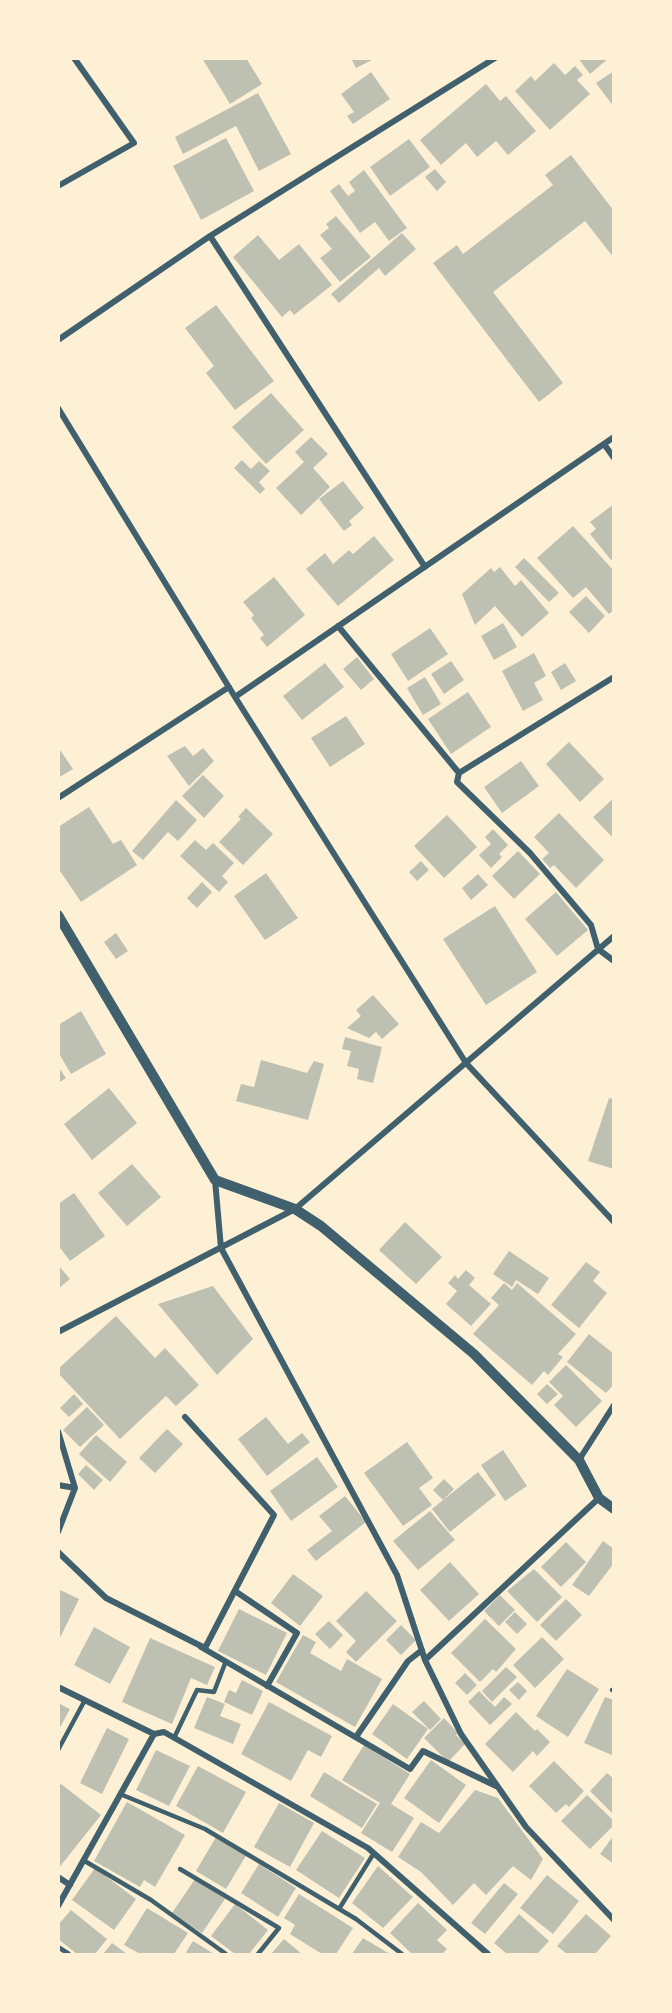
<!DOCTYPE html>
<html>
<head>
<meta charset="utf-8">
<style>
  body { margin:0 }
  #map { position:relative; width:672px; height:2013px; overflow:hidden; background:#fdf0d5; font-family:"Source Serif 4",serif }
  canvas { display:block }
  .frame { position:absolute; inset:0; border:60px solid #fdf0d5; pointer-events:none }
</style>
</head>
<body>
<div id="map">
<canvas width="672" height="2013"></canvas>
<div class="frame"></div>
</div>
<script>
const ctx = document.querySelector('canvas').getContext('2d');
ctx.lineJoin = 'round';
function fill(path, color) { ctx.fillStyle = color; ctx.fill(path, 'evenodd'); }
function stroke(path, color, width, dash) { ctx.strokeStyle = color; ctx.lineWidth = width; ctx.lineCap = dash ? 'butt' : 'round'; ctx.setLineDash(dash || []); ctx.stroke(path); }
fill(new Path2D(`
  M202,58H246L262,84L230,104Z
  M351,58H376L356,68Z
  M578,58H609L590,74Z
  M554,63L565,75L575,66L583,75L577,80L590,94L550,130L515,91L531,76L535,81Z
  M614,71V107L596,83Z
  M371,72L390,99L353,124L347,116L354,112L341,94Z
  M486,84L500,101L506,96L536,131L508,155L496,141L477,157L466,143L441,165L420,140Z
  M258,93L291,154L259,171L236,126L183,154L175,137Z
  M226,138L254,191L201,220L173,166Z
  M409,139L430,167L390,196L370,167Z
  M571,155L614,211V258L585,221L493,292L563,383L539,402L433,263L457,245L463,254L553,185L545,175Z
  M435,169L446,182L437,191L425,177Z
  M364,170L407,228L389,241L375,222L360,233L330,191L339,184L348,196L355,191L349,182Z
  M336,216L371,257L340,282L320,258L332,249L320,235L329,228L326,224Z
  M402,233L416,249L385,276L379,268L339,303L331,294Z
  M258,235L279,260L299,244L332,285L294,315L290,310L282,317L233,257Z
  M216,305L274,381L235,410L206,373L214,366L185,328Z
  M271,393L304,430L266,464L232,427Z
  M311,437L328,454L313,468L330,487L301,515L276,488L304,462L295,452Z
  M242,460L251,469L259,461L270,471L259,482L265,489L260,494L234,468Z
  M343,481L364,508L349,521L352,525L344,531L319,499Z
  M614,504V558L611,560L590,534L596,529L590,522Z
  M573,526L614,571V610L609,614L586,587L573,598L537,558Z
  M374,536L394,560L338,606L306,569L325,553L333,564L349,550L353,554Z
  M524,558L559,593L549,602L515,567Z
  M500,567L515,586L521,580L549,613L522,637L495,606L475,625L462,594L491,568L494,572Z
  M274,577L305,615L267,647L260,638L264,635L251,618L254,615L243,602Z
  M586,596L605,616L589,633L569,612Z
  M503,623L517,647L494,660L481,636Z
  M430,628L448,654L408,681L391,654Z
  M534,653L546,676L534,683L543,700L523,711L502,671Z
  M357,657L374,679L361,690L343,669Z
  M451,661L464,680L444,694L431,674Z
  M325,663L344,687L302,720L283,696Z
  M565,663L576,681L561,690L551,672Z
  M425,677L441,704L423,715L407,688Z
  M468,692L491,727L451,754L428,719Z
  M346,716L365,744L330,767L311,738Z
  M569,742L604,779L580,802L546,764Z
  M185,746L193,756L203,748L214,761L189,786L167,756Z
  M58,747L73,769L58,778Z
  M521,761L539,786L502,813L484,787Z
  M203,775L224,796L204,818L182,796Z
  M614,798V839L593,817Z
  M176,800L197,820L178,841L168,832L143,860L132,851Z
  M89,807L113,844L121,840L137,865L81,902L58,868V827Z
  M246,808L273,834L243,865L219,842L241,819L238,817Z
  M559,813L604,860L576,888L554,865L550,868L542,859L549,853L534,837Z
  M447,815L477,847L444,878L414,846Z
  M493,829L508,845L499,854L502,857L491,868L479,855L491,844L485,837Z
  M195,840L206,850L213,843L234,863L222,876L228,882L219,892L180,856Z
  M518,851L540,874L514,899L492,876Z
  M421,861L429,870L417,881L409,872Z
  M266,873L298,918L265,940L234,896Z
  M478,874L488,885L471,900L462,888Z
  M202,882L212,892L197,908L187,898Z
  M556,892L588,930L557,956L525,919Z
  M495,906L537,972L486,1005L443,939Z
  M116,933L128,951L116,959L104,942Z
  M373,995L399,1024L382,1039L376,1032L369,1038L347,1028L361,1016L356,1010Z
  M81,1011L106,1054L71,1074L58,1052V1025Z
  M345,1037L382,1047L373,1083L357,1079L359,1069L347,1066L351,1051L342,1049Z
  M261,1060L307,1073L314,1061L324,1064L308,1120L236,1101L241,1084L254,1087Z
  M58,1066L66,1078L58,1083Z
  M109,1088L137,1123L92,1160L64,1124Z
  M609,1098L614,1099V1169L588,1161Z
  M132,1164L161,1197L127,1226L98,1193Z
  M74,1193L105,1236L70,1261L58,1245V1204Z
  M405,1222L442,1257L416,1284L379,1250Z
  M509,1251L549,1278L538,1294L516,1280L512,1287L493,1274Z
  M586,1262L600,1272L593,1281L607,1293L579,1328L551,1305Z
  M58,1265L70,1279L58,1289Z
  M466,1270L475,1278L469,1285L491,1304L471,1326L446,1304L457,1291L448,1283L455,1275L458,1279Z
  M504,1283L512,1290L517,1283L576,1334L558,1354L563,1357L548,1375L544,1371L532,1385L473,1334L499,1305L491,1298Z
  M213,1286L253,1339L217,1375L158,1304Z
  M116,1316L155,1358L165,1348L199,1385L176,1406L166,1396L120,1439L58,1373V1369Z
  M589,1334L614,1354V1384L606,1393L567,1362Z
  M566,1365L602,1401L576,1427L554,1405L563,1396L549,1382Z
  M547,1384L558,1394L547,1404L537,1394Z
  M74,1394L83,1404L69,1417L60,1408Z
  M87,1407L104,1425L80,1447L63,1430Z
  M266,1417L288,1444L302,1433L310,1442L267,1476L238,1439Z
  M167,1429L183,1444L155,1473L139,1458Z
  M96,1435L127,1462L110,1482L79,1454Z
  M407,1442L433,1478L419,1488L432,1505L403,1526L364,1473Z
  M503,1450L527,1486L505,1501L481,1465Z
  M317,1457L338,1487L291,1521L270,1491Z
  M86,1465L103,1480L94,1490L78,1474Z
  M478,1472L496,1495L450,1532L432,1509Z
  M444,1479L454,1489L443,1500L433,1490Z
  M345,1496L366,1522L316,1561L307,1550L332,1531L319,1516Z
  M430,1511L455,1540L418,1570L393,1541Z
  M603,1541L614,1549V1563L589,1596L572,1585Z
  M566,1542L586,1562L561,1587L541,1567Z
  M450,1562L479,1594L449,1621L420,1590Z
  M534,1569L562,1597L537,1622L507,1591Z
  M293,1574L323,1596L300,1626L271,1603Z
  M58,1589L79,1599L58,1642Z
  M366,1591L397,1621L356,1662L346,1652L356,1641L336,1621Z
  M500,1595L515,1610L499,1626L484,1611Z
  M566,1599L582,1615L556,1641L540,1625Z
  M239,1609L287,1633L266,1675L218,1651Z
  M515,1612L527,1624L517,1634L505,1622Z
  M485,1619L516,1649L496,1672L493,1669L480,1682L451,1653Z
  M329,1621L343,1635L330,1649L315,1634Z
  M401,1625L416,1640L401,1655L386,1640Z
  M94,1627L130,1647L110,1684L74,1665Z
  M303,1635L316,1642L310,1653L341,1671L347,1659L382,1679L355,1727L276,1682Z
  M542,1637L564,1659L535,1688L513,1665Z
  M150,1638L215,1667L207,1685L191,1678L172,1724L122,1702Z
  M506,1667L517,1677L492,1702L482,1691Z
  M567,1669L599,1689L568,1737L536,1716Z
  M465,1673L477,1685L467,1695L455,1683Z
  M242,1680L263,1691L252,1715L224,1702L229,1690L236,1693Z
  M518,1682L527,1691L519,1700L509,1690Z
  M479,1691L495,1707L504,1697L512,1704L490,1725L468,1702Z
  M207,1697L225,1704L220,1716L241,1724L233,1744L194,1728Z
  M605,1697L614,1700V1756L584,1743Z
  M424,1701L441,1719L430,1730L412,1712Z
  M269,1702L332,1736L321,1757L308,1750L291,1781L241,1754Z
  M58,1703L70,1709L58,1731Z
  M393,1704L428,1729L407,1759L372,1734Z
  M516,1712L535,1731L537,1729L550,1742L537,1756L533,1751L513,1772L485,1744Z
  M444,1718L458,1733L456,1735L465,1744L448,1762L424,1738L431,1731L432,1732L431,1731Z
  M107,1728L129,1739L102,1794L80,1783Z
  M364,1745L410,1774L391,1804L414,1818L392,1852L361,1833L380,1803L342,1780Z
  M156,1750L190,1766L169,1806L136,1790Z
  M431,1760L466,1785L439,1823L404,1798Z
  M554,1761L584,1791L569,1807L566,1804L556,1813L529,1786Z
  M198,1766L246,1792L223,1833L176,1806Z
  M324,1772L377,1804L362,1828L310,1796Z
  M607,1773L614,1779V1815L590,1791Z
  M61,1784L101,1815L58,1869V1787Z
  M475,1790L498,1798L543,1859L531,1880L513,1866L486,1895L474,1883L453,1905L421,1872L398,1857L421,1822L439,1833Z
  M587,1795L614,1821V1825L590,1849L561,1821Z
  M127,1802L185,1835L155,1887L144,1880L140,1887L94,1861Z
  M279,1803L314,1823L290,1867L254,1847Z
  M322,1831L365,1858L339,1898L296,1870Z
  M614,1835V1864L600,1854Z
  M216,1837L247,1854L226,1889L196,1871Z
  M259,1864L296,1888L278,1917L241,1893Z
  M378,1866L413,1897L383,1928L352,1903Z
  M95,1868L136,1899L114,1930L72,1900Z
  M547,1875L579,1901L553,1934L520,1908Z
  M195,1879L225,1899L202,1933L172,1913Z
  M504,1883L518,1894L485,1934L471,1923Z
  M299,1894L353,1928L336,1954H322L290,1934L295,1925L284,1918Z
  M418,1903L447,1930L437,1940L447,1949L442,1954H412L390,1933Z
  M235,1904L268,1930L249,1954H235L211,1936Z
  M147,1908L188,1933L174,1954H140L124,1945Z
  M71,1910L107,1939L95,1954H77L58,1939V1925Z
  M519,1914L549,1941L537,1954H507L494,1943Z
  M586,1914L611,1936L595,1954H567L557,1946Z
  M363,1938L390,1954H352Z
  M284,1939L302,1954H271Z
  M193,1941L214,1954H185Z
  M112,1943L127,1954H103Z`), '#bec0b2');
stroke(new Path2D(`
  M612,1690L614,1691
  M174,1738L197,1690L214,1692L226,1661
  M58,1750L85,1700
  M120,1794L205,1829L356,1919L402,1954
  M83,1860L151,1900L226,1954
  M180,1869L279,1928L258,1954
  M339,1909L374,1853
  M58,1947L69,1954`), '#3f606c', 4.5);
stroke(new Path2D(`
  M58,186L134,143L74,58
  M58,340L210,236
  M58,408L235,697
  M614,437L235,697L466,1063L614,1222
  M604,444L614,458
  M425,567L210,236L495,58
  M338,626L459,773L614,677
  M459,773L457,782L530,853L591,925L598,949L614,961
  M58,798L229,687
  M215,1180L221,1248L397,1575L425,1660L461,1734L526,1827L614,1920
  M58,1332L295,1209L614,936
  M58,1431L75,1488L58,1532
  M579,1460L614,1405
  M58,1485L75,1488
  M58,1552L106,1598L205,1648L274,1515L185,1417
  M235,1591L297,1633L267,1686
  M201,1647L410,1769L423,1751L496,1786
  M425,1660L599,1498
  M58,1687L154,1734L164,1732L368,1848L488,1954
  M356,1737L408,1661L422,1650
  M58,1877L70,1885
  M58,1906L154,1734`), '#3f606c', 6);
stroke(new Path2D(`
  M58,915L215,1180L295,1209L321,1226L474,1354L579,1460L599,1498L614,1509`), '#3f606c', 10);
</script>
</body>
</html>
